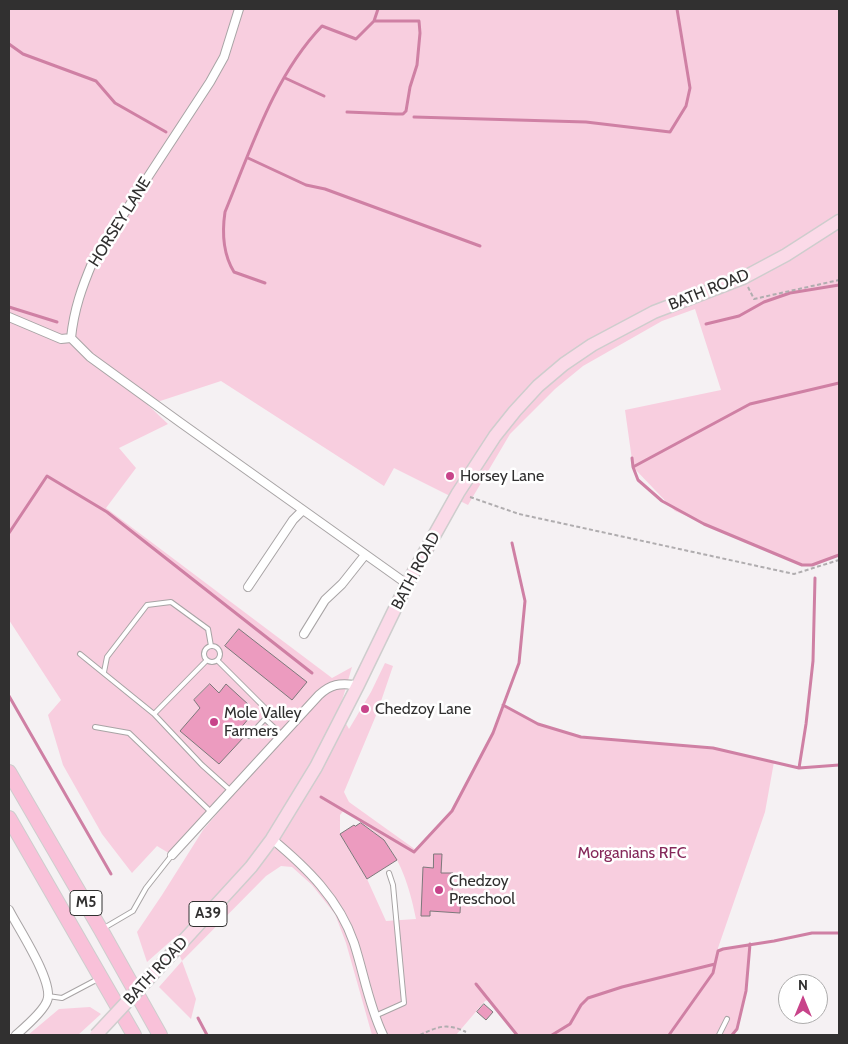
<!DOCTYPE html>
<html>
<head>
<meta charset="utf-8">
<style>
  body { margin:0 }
  #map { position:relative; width:848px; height:1044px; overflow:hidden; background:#f5f1f3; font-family:Cabin,sans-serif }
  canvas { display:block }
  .frame { position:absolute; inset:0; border:10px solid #313030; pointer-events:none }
  .north { position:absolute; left:778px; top:974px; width:50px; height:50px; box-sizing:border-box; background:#fff; border:1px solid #adacac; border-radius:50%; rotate:0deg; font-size:14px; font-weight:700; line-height:20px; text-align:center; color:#313030 }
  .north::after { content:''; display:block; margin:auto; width:18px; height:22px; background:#c8448a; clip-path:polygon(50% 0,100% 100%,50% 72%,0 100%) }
</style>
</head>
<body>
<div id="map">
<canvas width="848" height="1044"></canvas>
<div class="frame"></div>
<div class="north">N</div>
</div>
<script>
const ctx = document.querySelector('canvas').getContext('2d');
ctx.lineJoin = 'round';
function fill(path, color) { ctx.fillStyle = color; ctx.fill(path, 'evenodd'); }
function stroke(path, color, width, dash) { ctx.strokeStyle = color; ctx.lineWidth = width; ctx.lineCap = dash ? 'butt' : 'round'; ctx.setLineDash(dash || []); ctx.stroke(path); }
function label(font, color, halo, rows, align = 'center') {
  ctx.font = font + ' Cabin,sans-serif'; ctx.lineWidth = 5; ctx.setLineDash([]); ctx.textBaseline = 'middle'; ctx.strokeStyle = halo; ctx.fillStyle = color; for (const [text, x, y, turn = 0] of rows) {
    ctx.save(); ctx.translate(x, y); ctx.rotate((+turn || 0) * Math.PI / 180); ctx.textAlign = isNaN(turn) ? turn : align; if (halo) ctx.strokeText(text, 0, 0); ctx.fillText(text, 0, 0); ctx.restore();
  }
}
fill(new Path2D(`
  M9,9H839V554L812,565H802L675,511L633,467L625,410L721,390L695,309L662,321L583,366L555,389L510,434L468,505L394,468L384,486L221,381L148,405L168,424L119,448L136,468L106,508L332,678L352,667L339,711L349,729L371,692L385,663L393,666L377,713L344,792L349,802L416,850L452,811L493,733L503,705L538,724L581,737L713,748L774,762L765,812L718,948L719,951L750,944L746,991L737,1029L732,1035H517L488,1000L485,1001L456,1035H372L346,943L335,914L312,885L292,867L281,866L266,876L182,961L196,999L191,1019L159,987L182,961L173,939L147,962L137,932L162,895L203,830L233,795L231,791L172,855L157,846L132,873L102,834L63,765L48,715L61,700L9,620ZM344,810C356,819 374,830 384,841C402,861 411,893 416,919L386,921L367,879L340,834V815Z
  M90,1007L101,1014L78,1035H28L59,1009Z`), '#f8cedf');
stroke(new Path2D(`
  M9,44L23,54L96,81L115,103L166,132
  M285,78L324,96
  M347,112L396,114H403L406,111L410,87L417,65L420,33L419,21H374
  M414,117L586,122L670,132L686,106L690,88L677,9
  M248,158L306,185L325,189L480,246
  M265,283L234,272C223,254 222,232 225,212C251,149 274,76 322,26L356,39L374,21L378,9
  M9,307L57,322
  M706,324L739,316L764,302L790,293L839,285
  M632,458L633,467L750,404L839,383
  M633,467L638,480L662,501L704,524L802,565H812L839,555
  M9,533L47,476L107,512L312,673
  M9,696L111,874
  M503,705L538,724L581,737L713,748L799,768L839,765
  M799,768L806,724L813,661L815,578
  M321,797L414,852L452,811L493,733L519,663L525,601L512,543
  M476,984L517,1035
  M198,1018L207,1035
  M552,1035L570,1024L581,1005L588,998L622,987L715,964L718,951L723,949L774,941L812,933H839
  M669,1035L713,973L715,964
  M732,1035L737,1029L746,991L750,944`), '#cf80a4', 3);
const building = new Path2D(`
  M239,629L307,682L292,700L225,646Z
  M210,684L219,693L226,684L250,706L246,711L250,717L238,731L244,737L219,764L180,731L200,708L194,700Z
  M361,823L384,840L397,860L367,879L340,834L354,825L355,826Z
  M434,854H442L441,873H453L452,894H461L460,913L430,911V916H421L423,867L433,868Z
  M484,1004L493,1012L486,1020L477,1012Z`);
fill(building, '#ec9bbf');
stroke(building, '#7d797b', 1);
const service = new Path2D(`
  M204 654a8 8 0 1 1 16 0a8 8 0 1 1-16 0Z
  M80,654L154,714
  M207,660L154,714L202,765L231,791
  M217,660L265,708V719
  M104,672L107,657L147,605L171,602L208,629L211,646
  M95,727L129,733L211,812
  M249,736L265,719L282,735
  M104,928L133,911L146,888L172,855
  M48,996L62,998L98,979
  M375,1016L404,1003L393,885L389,873
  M719,1035L727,1019`);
const minor = new Path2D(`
  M239,9L224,57L210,82L93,261C82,287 74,309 71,338L90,357L181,423L407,584
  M9,317L61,339L71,338
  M248,587L293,520L302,511
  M304,634L325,600L342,584L365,555
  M272,839C307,868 339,899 354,943C364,974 369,1006 383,1035
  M172,855L319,695C333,682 341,684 358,685
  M9,910C18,928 55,983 47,1001C43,1012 25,1027 16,1035`);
const primary = new Path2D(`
  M165,961L251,867L272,839L316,767L358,685L407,584L458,493L495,436L515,411L538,386L564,364L592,345L654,312L743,278L786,255L839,221`);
const motorway = new Path2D(`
  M9,772L101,930L160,1035
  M9,818L134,1035`);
stroke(service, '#a8a4a5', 6);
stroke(minor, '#a8a4a5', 10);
stroke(primary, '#cecdcd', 15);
stroke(motorway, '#cecdcd', 16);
stroke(new Path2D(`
  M748,287L754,299L839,280
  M470,497L519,514L794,574L839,560
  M420,1035C439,1026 447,1023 466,1032`), '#b0adaf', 2, [4, 2.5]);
stroke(service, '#fff', 4);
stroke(minor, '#fff', 8);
stroke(primary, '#fbdae8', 12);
stroke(motorway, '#f9c1d9', 14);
const primaryBridge = new Path2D(`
  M96,1035L165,961`);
stroke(primaryBridge, '#cecdcd', 15, []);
stroke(primaryBridge, '#fbdae8', 12);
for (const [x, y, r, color] of [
  [450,476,5,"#c8448a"],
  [365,709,5,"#c8448a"],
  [214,722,5,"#c8448a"],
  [439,890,5,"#c8448a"]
]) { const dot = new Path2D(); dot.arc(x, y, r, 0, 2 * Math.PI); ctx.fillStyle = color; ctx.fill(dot); stroke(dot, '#fff', 2); }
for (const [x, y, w] of [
  [86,903,32],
  [208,914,38]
]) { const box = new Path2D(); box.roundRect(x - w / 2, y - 12.5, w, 25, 4); ctx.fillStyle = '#fff'; ctx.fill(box); stroke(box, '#313030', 1); }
label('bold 15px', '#313030', null, [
  ["M5",86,903],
  ["A39",208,914]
]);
label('16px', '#313030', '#fff', [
  ["HORSEY LANE",120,222,-58],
  ["BATH ROAD",709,290,-22],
  ["BATH ROAD",416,571,-62],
  ["BATH ROAD",156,971,-47]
]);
label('16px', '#313030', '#fff', [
  ["Horsey Lane",460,476],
  ["Chedzoy Lane",375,709],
  ["Mole Valley",224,713],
  ["Farmers",224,731],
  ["Chedzoy",449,881],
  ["Preschool",449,899]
], 'left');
label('16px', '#85285a', '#fff', [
  ["Morganians RFC",632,853]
]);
</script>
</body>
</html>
